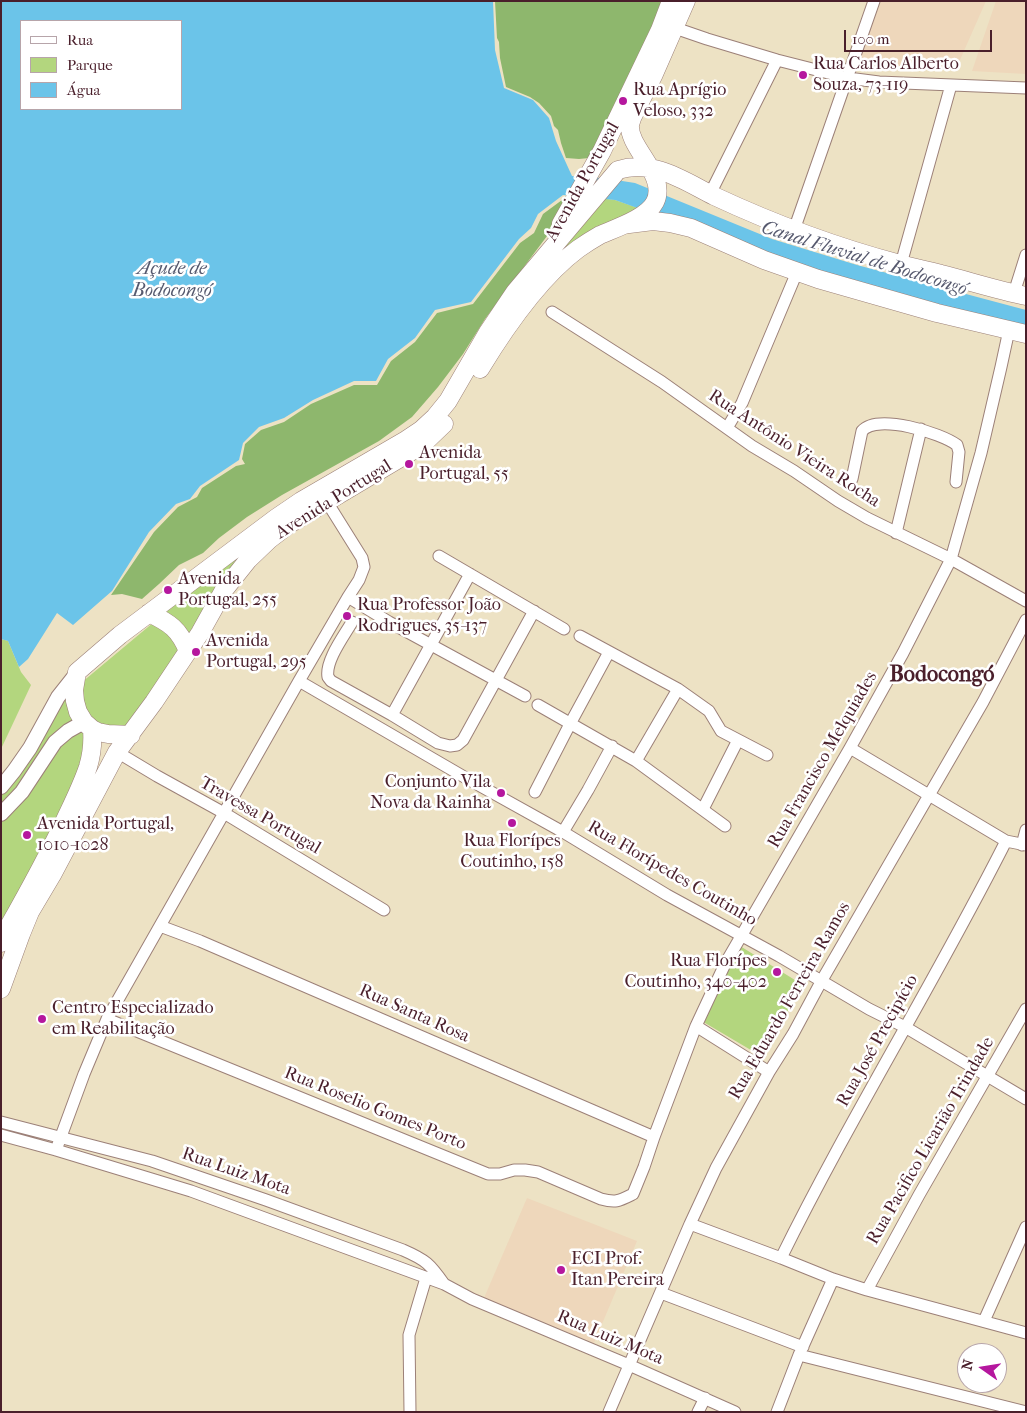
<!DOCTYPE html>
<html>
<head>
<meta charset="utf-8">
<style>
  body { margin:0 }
  #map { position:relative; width:1027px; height:1413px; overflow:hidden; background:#ede2c4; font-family:"IM FELL French Canon",serif }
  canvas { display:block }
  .frame { position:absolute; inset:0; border:2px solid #4a1f2b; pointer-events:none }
  .legend { position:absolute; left:20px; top:20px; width:162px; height:90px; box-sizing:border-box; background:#fff; border:1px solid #b7a5aa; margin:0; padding:6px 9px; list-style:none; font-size:15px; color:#4a1f2b }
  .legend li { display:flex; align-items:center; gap:10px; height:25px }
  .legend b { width:25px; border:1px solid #b7a5aa }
  .north { position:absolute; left:957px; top:1343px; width:50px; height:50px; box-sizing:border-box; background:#fff; border:1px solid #b7a5aa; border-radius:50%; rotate:283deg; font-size:14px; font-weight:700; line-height:20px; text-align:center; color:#4a1f2b }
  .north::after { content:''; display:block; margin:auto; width:18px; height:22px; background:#b5179e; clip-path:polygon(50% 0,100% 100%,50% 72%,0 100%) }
  .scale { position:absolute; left:844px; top:30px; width:148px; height:22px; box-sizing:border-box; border:2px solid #4a1f2b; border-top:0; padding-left:6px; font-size:15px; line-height:18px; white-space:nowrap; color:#4a1f2b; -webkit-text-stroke:4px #fff; paint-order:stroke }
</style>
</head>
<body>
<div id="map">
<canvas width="1027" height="1413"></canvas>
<div class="frame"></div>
<ul class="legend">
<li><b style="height:6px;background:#fff"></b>Rua</li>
<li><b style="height:14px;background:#b3d67e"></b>Parque</li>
<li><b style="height:14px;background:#6bc4e9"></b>Água</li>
</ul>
<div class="north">N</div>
<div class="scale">100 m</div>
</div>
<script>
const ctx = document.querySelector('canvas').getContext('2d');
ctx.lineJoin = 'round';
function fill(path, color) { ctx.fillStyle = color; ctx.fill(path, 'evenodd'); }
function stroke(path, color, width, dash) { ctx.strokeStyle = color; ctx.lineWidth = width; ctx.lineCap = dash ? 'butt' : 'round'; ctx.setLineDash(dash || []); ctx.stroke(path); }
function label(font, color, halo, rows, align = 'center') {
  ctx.font = font + ' "IM FELL French Canon",serif'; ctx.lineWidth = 5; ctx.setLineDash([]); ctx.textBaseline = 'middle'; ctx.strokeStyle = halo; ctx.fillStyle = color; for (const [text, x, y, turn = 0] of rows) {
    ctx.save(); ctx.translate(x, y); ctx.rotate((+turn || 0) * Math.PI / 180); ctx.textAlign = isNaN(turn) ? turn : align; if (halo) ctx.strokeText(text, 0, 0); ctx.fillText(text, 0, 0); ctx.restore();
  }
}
fill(new Path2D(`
  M881,1H986L956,69L857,64Z
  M996,1H1026V74L972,71Z
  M527,1198L637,1241L594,1343L484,1298Z`), '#eed7bb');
fill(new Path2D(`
  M599,198L615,200L641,209L634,214L608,226L580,243L538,279L517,305L434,429L418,444L335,491L288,520L253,550L229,576L187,643C180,627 172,620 156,613L260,531L316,495L356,472L431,425L457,391L483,346L517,292Z
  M154,622L179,643V654L127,729H105L83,713L81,683Z
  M1,639L8,641L21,672L31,685L1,749Z
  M68,694L76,721L1,809V794C27,763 45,727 68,694Z
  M83,726L90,741L84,768L1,935V817L57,744Z
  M740,946L803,985L761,1056L700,1020Z`), '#b3d67e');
fill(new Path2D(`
  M495,1H666L663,10L589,158L579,159L566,158L561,143L558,130L554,126L551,116L539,103L530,97L506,87L500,58L499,42L497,38Z
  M562,200L568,201L550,232L485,319L463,354L438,387L412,417L379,441L282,495L247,517L219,538L203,553L179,565L159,584L142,599L122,594L111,595L154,532L178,507L197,497L202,488L236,466L245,464L242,459L245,444L261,430L284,422L311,404L354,385H377L391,361L415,342L437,313L473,304L520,243L534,233L543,214Z`), '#8eb76d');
fill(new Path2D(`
  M1,1H493L495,50L504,88L533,100L549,118L556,141L572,176L603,178L635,183L772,239L857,265L1026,310V327L847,283L615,200L563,195L538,214L531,228L519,239L471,302L435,310L415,338L388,359L376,381H354L313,400L284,418L259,427L243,443L239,460L200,486L190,499L176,504L149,532L112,591L73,625L57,613L28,659L19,667L8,641L1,639ZM21,21H181V109H21Z`), '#6bc4e9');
const minor = new Path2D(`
  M669,24L675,28L707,39L777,60L848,78L879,82L1026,88
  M710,194L777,60
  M794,230L874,1
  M901,264L951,85
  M1014,293L1026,255
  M552,312L662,382L752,446L794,471L838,501L867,518L951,559L1026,601
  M727,428L742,403L797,272
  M852,479L862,431C877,413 941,433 957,445L959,452L956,482
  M896,533L921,429
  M439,556L564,629
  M348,597L389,622L525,696
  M352,622C344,636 325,661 328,677L331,681L392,715L438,743L450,746L457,745L463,740L534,611
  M580,636L678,689L709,711L721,731L767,755
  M299,681L466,778L563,832L667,895L779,956L869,1009L905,1027L1026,1099
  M538,705L636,761L725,826
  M392,715L470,574
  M850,748L1006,841L1026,845
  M117,752L157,776L224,813L384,910
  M636,761L678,689
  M535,792L570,724L609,652
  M703,809L738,740
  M563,832L588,790L612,746
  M1022,845L1026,830
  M160,926L200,941L654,1137
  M107,1019L488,1174H500L514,1170H525L538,1172L601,1199C616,1203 619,1201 633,1194L644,1167L654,1137L696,1026L725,964L850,748L903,653L951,559L981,453L1001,367L1009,330
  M696,1026L769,1072
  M1,1122L152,1161L266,1200L403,1250C426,1260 430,1264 444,1284
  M1,1135L56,1150L191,1191L444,1284L472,1299L629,1365L735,1412
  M56,1150L84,1074L107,1019L299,681L348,597L359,580L364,567L362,558L327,502
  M690,1224L781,1258L833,1279L867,1290L1026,1333
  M781,1258C851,1116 935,982 1006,841
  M867,1290L919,1195L1026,1009
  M661,1293L803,1347
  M984,1321L1026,1227
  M799,1355L1026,1412
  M410,1412L409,1335L426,1278
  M609,1412L690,1224L716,1168L769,1072L793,1034L822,980L983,702L1026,620
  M698,1412L705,1398
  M777,1412L799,1355L833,1279`);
const tertiary = new Path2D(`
  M1,787L14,771L30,748L58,697L77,673
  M1,814L22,792L55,742L68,731L84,722`);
const primary = new Path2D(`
  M561,224L602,151L660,30L671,1
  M629,224L653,221L670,223L691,228L764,260L818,279L937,313L1026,334
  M480,369C505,328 539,278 578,249C585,244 593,239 600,235C616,228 647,218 655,202C668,175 628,148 630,125C630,123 632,120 632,118L654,74L686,1
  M149,613C170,623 179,629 188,651
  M131,735L108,734L98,732L92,729L84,722L78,712L75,701L74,690L77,672L120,635L276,518L301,501L406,440L421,430L435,417L448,401L488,332L515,292L618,170C654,159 684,181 714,196C774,224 836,247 900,264C914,268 927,270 941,274C969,281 997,290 1026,296
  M1,943L5,933C26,896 47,858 65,820C73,803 82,785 88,767C92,754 93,742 92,729
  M1,989L21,934L30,912L52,875L117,752L154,702L200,633L224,590L248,560L270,539L291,523L422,445L444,424`);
stroke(minor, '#9c8078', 13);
stroke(tertiary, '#9c8078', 16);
stroke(primary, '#9c8078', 19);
stroke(minor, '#fff', 11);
stroke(tertiary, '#fff', 14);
stroke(primary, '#fff', 18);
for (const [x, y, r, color] of [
  [803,75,5,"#b5179e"],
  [623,101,5,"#b5179e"],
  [409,464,5,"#b5179e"],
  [168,590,5,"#b5179e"],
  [347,616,5,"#b5179e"],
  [196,652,5,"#b5179e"],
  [501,793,5,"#b5179e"],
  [512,823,5,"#b5179e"],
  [27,835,5,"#b5179e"],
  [777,972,5,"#b5179e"],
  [42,1019,5,"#b5179e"],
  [561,1270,5,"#b5179e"]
]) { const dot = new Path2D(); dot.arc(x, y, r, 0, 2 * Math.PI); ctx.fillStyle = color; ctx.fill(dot); stroke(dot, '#fff', 2); }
label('18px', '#4a1f2b', '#fff', [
  ["Rua Carlos Alberto",813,65],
  ["Souza, 73-119",813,86],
  ["Rua Aprígio",633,91],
  ["Veloso, 332",633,112],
  ["Avenida",419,454],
  ["Portugal, 55",419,475],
  ["Avenida",178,580],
  ["Portugal, 255",178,601],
  ["Rua Professor João",357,606],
  ["Rodrigues, 35-137",357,627],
  ["Avenida",206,642],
  ["Portugal, 295",206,663],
  ["Conjunto Vila",491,783,"right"],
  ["Nova da Rainha",491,804,"right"],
  ["Avenida Portugal,",37,825],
  ["1010-1028",37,846],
  ["Rua Florípes",512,842,"center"],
  ["Coutinho, 158",512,863,"center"],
  ["Rua Florípes",767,962,"right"],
  ["Coutinho, 340-402",767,983,"right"],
  ["Centro Especializado",52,1009],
  ["em Reabilitação",52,1030],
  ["ECI Prof.",571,1260],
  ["Itan Pereira",571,1281]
], 'left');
label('18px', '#4a1f2b', '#fff', [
  ["Avenida Portugal",583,182,-61],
  ["Rua Antônio Vieira Rocha",794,449,33],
  ["Avenida Portugal",334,500,-32],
  ["Rua Francisco Melquiades",823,760,-60],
  ["Travessa Portugal",260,816,30],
  ["Rua Florípedes Coutinho",672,874,30],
  ["Rua Eduardo Ferreira Ramos",790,1001,-60],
  ["Rua Santa Rosa",414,1014,24],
  ["Rua José Precipício",878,1041,-61],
  ["Rua Roselio Gomes Porto",375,1109,22],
  ["Rua Pacifico Licarião Trindade",931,1141,-60],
  ["Rua Luiz Mota",236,1172,19],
  ["Rua Luiz Mota",610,1338,23]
]);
label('italic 19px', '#56596e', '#fff', [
  ["Canal Fluvial de Bodocongó",864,259,17],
  ["Açude de",172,269],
  ["Bodocongó",172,291]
]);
label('bold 22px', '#4a1f2b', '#fff', [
  ["Bodocongó",942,676]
]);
</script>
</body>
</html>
